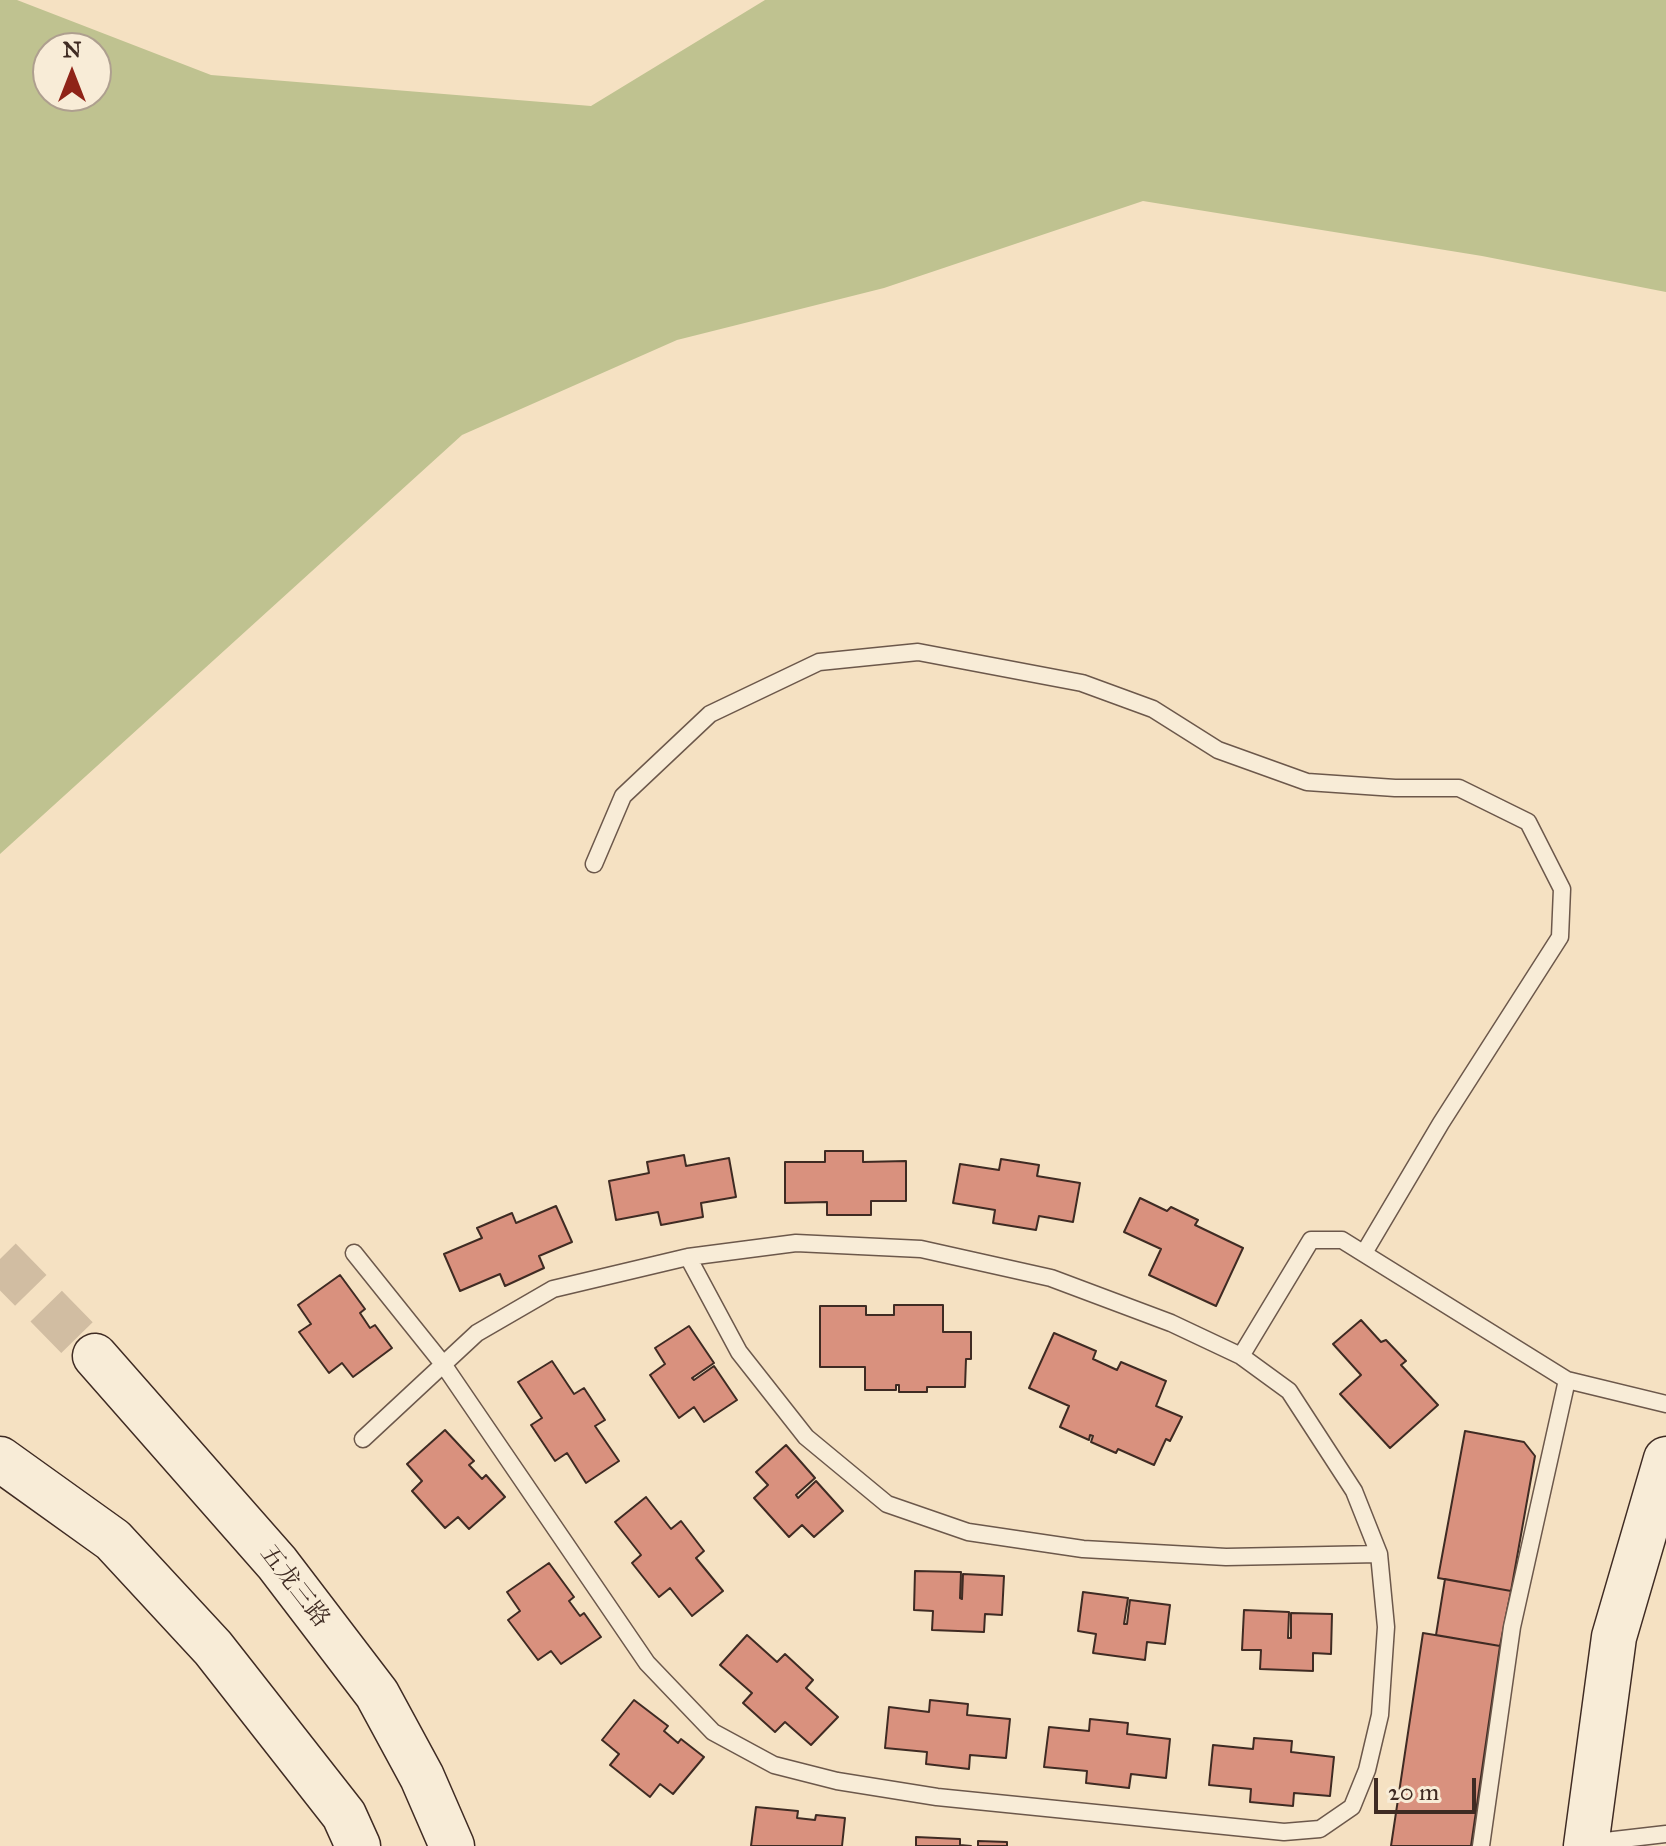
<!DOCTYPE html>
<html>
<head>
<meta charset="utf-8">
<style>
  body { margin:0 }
  #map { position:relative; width:1666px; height:1846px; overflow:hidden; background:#f5e1c2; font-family:"IM FELL Great Primer",serif }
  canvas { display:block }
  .north { position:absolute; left:32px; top:32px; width:80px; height:80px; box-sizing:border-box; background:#f8ecd7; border:2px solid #ae9f8f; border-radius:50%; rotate:0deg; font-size:22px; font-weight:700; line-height:32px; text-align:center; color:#3f2b23 }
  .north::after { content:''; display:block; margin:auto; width:28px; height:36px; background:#8f2418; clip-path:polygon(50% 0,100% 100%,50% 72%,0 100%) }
  .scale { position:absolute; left:1374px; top:1778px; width:102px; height:36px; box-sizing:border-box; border:4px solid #3f2b23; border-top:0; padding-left:10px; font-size:24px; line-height:28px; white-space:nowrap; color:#3f2b23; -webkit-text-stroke:6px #f8ecd7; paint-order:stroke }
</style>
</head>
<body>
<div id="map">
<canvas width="1666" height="1846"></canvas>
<div class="north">N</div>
<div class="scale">20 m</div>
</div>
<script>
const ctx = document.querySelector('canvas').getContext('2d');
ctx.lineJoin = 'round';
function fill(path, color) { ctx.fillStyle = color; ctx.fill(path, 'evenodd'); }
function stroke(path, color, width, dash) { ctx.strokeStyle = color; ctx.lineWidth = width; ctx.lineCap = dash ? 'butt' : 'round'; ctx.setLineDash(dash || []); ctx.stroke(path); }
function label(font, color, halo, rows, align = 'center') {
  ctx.font = font + ' "IM FELL Great Primer","Noto Serif SC",serif'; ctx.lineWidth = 8; ctx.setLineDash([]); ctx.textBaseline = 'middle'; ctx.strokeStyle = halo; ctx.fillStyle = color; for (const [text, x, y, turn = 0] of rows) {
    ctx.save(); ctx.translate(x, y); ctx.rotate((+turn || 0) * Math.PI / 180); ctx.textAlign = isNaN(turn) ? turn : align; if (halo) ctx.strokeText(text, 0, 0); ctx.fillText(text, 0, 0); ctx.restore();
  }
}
fill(new Path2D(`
  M0,0H17L211,75L591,106L765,0H1666V292L1482,256L1143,201L884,288L677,340L462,435L0,854ZM48,48H96V96H48Z`), '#bfc290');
const building = new Path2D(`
  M825,1151H863V1162L906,1161V1201H871V1215H827V1202L785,1203V1162H825Z
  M684,1155L686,1166L729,1158L736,1197L701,1203L703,1217L661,1225L658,1212L616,1220L609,1181L649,1173L647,1162Z
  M1001,1159L1039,1165L1037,1176L1080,1183L1073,1222L1039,1216L1036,1230L993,1223L995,1210L953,1203L960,1164L999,1170Z
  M1140,1198L1167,1211L1171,1207L1198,1220L1195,1225L1243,1248L1216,1306L1149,1275L1161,1249L1124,1232Z
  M556,1206L572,1242L539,1256L544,1268L505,1286L500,1274L460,1291L444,1254L482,1238L477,1228L512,1213L516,1223Z
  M340,1275L365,1309L360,1313L370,1328L375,1325L392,1348L353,1377L342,1363L329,1373L299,1332L311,1324L298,1305Z
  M894,1305H943V1332H971V1359H966L965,1387H927V1392H899V1385H896V1390H865V1367H820V1306H866V1315H894Z
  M1361,1320L1381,1342L1386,1340L1406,1361L1401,1365L1438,1405L1390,1448L1340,1394L1361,1375L1333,1344Z
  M689,1326L714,1363L692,1378L694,1380L714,1366L737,1400L704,1422L694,1407L679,1418L650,1375L665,1364L655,1348Z
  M1054,1333L1096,1351L1093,1359L1117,1370L1121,1362L1166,1381L1156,1406L1182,1417L1170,1441L1166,1439L1154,1465L1118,1449L1116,1453L1091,1442L1093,1436L1090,1435L1089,1440L1060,1427L1069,1406L1029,1388Z
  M552,1361L574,1394L584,1388L605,1420L595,1426L619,1461L586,1483L567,1453L555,1461L531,1425L542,1418L518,1382Z
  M445,1430L474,1461L469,1465L482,1479L486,1475L505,1497L469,1529L458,1517L445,1528L412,1491L422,1481L407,1464Z
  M1465,1431L1524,1442L1535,1456L1511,1591L1438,1578Z
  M786,1445L815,1478L796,1495L798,1498L816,1481L843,1511L814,1537L802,1525L789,1537L754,1498L768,1485L756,1472Z
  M646,1497L671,1529L681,1521L704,1551L696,1558L723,1591L692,1616L670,1588L659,1597L632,1563L641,1555L615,1522Z
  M549,1563L574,1597L569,1601L580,1616L584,1613L601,1637L561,1664L551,1651L538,1660L508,1620L520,1611L507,1592Z
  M915,1571L961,1572L960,1598L962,1599L963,1574L1004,1576L1002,1615L985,1614L984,1632L932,1630L933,1611L914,1610Z
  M1445,1579L1511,1591L1500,1646L1436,1635Z
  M1083,1592L1128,1598L1124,1624H1127L1130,1600L1170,1605L1165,1644L1147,1642L1145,1660L1093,1653L1096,1634L1078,1631Z
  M1244,1610L1289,1612L1288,1638H1291V1613L1332,1614L1331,1654L1313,1653V1671L1260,1669L1261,1650H1242Z
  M1423,1633L1500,1646L1471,1846H1391Z
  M747,1635L777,1662L785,1654L813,1680L806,1688L838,1717L811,1745L785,1722L775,1732L743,1703L752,1693L720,1665Z
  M634,1700L668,1726L664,1731L678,1743L681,1739L704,1757L673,1794L660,1784L650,1797L610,1765L619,1754L602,1740Z
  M930,1700L968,1704L967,1715L1010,1719L1006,1758L970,1755L969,1769L926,1764L927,1752L885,1748L889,1707L929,1712Z
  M1090,1719L1128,1723L1127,1734L1170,1739L1166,1778L1131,1774L1129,1788L1086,1783L1087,1771L1044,1767L1049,1727L1089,1731Z
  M1254,1738L1292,1741L1291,1752L1334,1757L1330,1796L1294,1793L1293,1806L1250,1802L1251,1789L1209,1785L1213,1745L1253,1749Z
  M756,1807L798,1811L797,1818L815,1820L816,1815L845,1818L842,1846H751Z
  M916,1837L960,1839V1845L971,1846H916Z
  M978,1841L1007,1842V1846H978Z`);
fill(building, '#d9917e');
stroke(building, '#3f2b23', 2);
stroke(new Path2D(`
  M0,1259L95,1356`), '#d1bda2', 44, [44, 22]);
const lane = new Path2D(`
  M594,864L623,796L710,714L819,662L918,652L1082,683L1153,709L1218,750L1307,782L1395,788H1459L1528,822L1562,889L1560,937L1441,1123L1364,1253
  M354,1253L443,1364L647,1663L713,1732L774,1765L837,1781L937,1797L1284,1832L1320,1829L1352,1807L1367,1770L1380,1715L1386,1627L1379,1554L1354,1491L1289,1391L1241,1356L1171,1323L1051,1278L921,1249L796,1243L688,1257L553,1289L477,1333L363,1439
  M688,1257L739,1352L806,1437L887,1504L968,1532L1083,1549L1226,1557L1379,1554
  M1241,1356L1311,1240H1342L1567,1380L1666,1404
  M1588,1843L1666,1834
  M1481,1846L1512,1627L1567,1380`);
const secondary = new Path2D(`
  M95,1356L277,1563L377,1694L422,1777L452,1846
  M0,1459L113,1540L213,1648L344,1815L358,1846
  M1586,1846L1614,1637L1666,1459`);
stroke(lane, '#6c584b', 19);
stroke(secondary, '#3f2b23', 47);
stroke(lane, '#f8ecd7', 16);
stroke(secondary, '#f8ecd7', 44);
label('24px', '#3f2b23', '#f8ecd7', [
  ["五龙三路",294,1587,52]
]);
</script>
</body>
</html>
